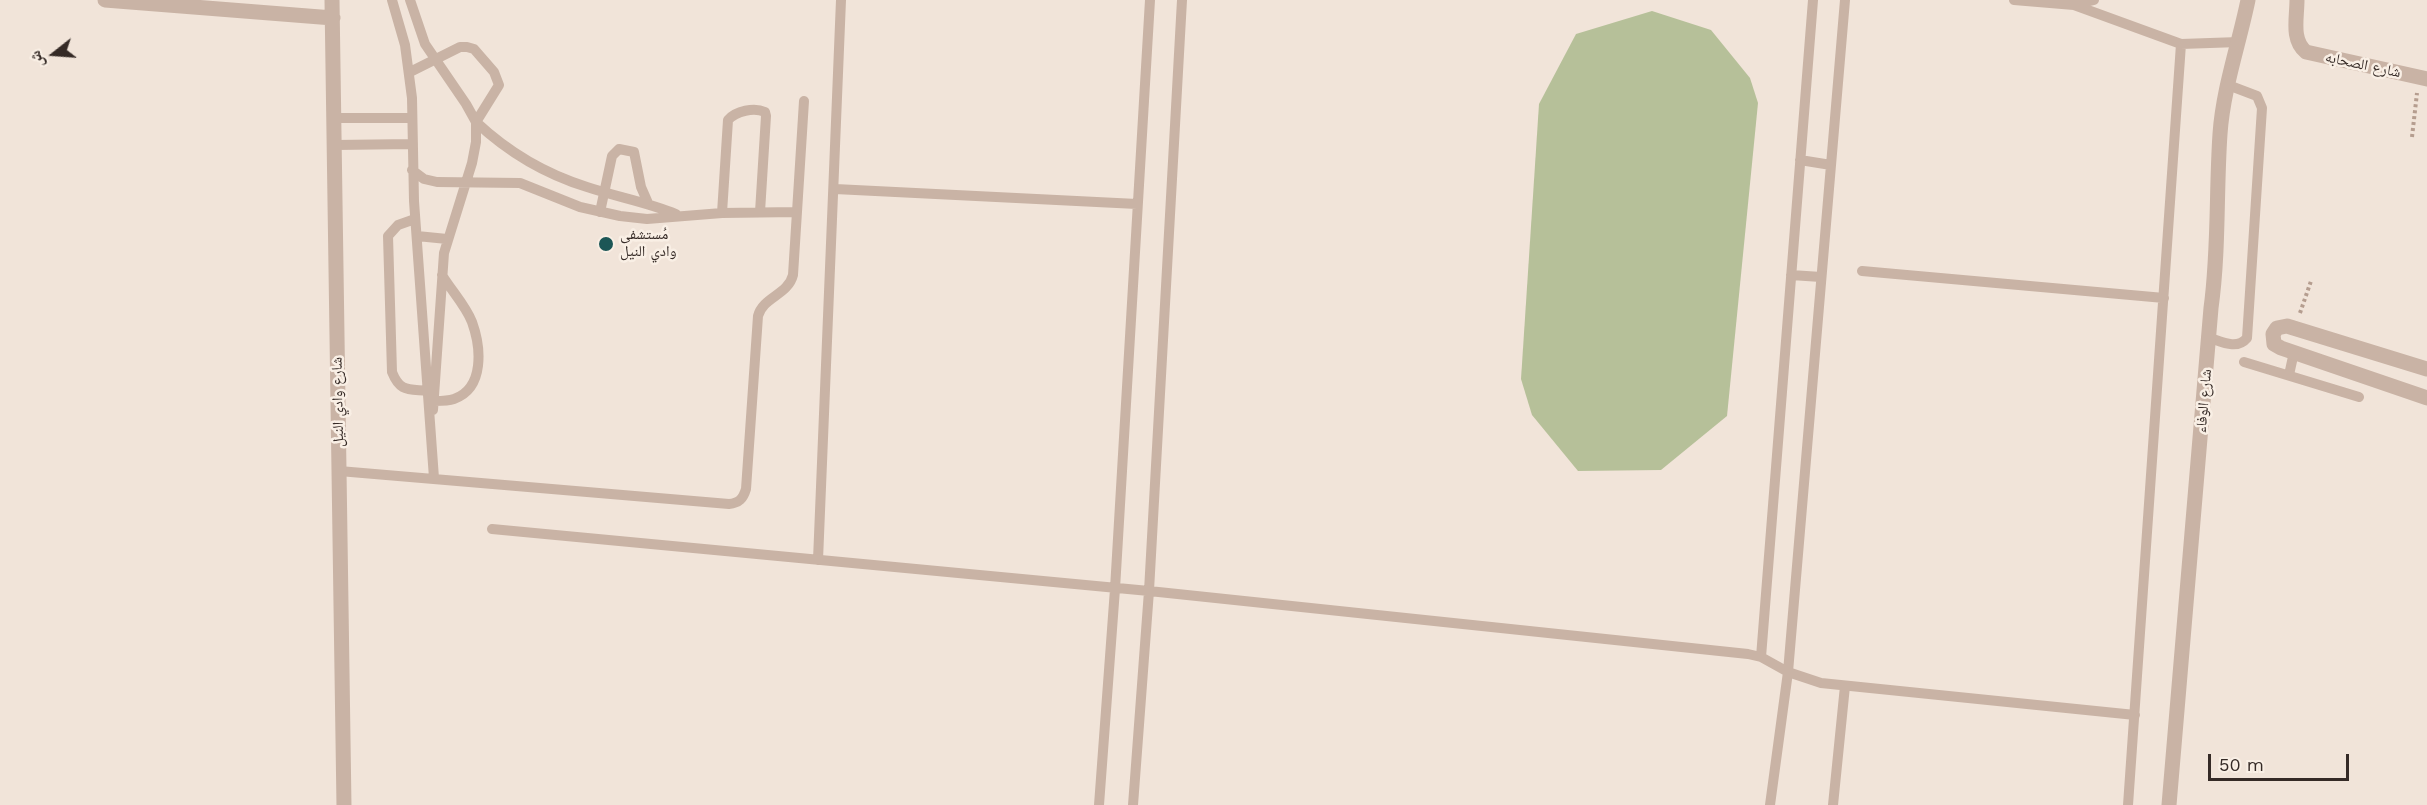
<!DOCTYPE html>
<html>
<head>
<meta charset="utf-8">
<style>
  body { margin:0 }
  #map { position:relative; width:2427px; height:805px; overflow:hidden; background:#f1e4d9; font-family:"Work Sans","Noto Naskh Arabic",sans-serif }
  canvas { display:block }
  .north { position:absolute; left:24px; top:24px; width:60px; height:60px; -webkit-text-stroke:4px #f9efe5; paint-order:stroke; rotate:253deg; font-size:16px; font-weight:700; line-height:24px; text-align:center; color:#352a26 }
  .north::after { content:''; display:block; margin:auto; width:21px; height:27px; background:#352a26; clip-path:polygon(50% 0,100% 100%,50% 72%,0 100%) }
  .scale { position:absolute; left:2208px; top:754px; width:141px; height:27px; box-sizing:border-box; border:3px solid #352a26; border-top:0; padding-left:8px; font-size:18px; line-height:21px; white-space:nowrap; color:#352a26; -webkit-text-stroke:4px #f9efe5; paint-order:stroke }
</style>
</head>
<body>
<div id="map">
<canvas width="2427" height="805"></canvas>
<div class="north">ش</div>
<div class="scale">50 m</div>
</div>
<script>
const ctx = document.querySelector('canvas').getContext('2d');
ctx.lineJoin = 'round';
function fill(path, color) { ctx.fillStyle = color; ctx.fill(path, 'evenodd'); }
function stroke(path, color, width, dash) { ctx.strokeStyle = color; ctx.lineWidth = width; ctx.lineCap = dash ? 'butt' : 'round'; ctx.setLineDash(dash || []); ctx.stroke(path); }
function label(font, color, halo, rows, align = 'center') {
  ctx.font = font + ' "Work Sans","Noto Naskh Arabic",sans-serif'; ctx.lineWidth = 5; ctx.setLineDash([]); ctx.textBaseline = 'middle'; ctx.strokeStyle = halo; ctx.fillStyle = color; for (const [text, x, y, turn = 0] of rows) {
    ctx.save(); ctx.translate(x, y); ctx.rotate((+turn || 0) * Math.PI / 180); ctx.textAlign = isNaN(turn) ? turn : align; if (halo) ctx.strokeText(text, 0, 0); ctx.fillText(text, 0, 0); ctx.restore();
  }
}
fill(new Path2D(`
  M1652,11L1711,30L1750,78L1758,103L1727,416L1661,470L1578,471L1532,415L1521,379L1539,104L1576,34Z`), '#b6c099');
stroke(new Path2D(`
  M2412,137L2417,93
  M2300,313L2311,281`), '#b59d8f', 4, [3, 3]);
stroke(new Path2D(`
  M392,0L405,45L412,98L414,201L434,478
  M410,0L425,44L466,104L476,122V142L472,163L444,253L433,410
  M2014,0L2074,5L2094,0
  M2074,5L2181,44L2239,42
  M410,72L460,47H467L474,49L494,72L499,85L476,122C508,152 545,174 587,187C617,197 647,202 676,214
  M334,118H412
  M335,145L413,144
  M1800,160L1831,165
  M412,170L424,179L437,182L520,183L580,207L620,216L647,219L722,213L797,212
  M835,189L1137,204
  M600,212L612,156L619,149L634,152L641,187L648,203
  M722,213L728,120C736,111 754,107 765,112L766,116L760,212
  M415,219L398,225L388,236L392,372C400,392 408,389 427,391
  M417,236L447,239
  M1862,271L2164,298
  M1791,275L1821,277
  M2210,338C2222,342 2237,350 2247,338L2262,108L2257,96L2228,85
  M2244,362L2359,397
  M2289,375L2294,352
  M435,401C441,401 448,401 454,399C485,388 481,347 472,322C466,306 451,290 442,275
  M339,471L729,504C739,503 743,499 746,489L758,316C763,297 788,295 793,275L804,101
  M492,529L1149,591L1748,654L1761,657L1788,672L1821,683L2135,715
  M818,560L841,0
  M1761,657L1813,0
  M1099,805L1115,589L1150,0
  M1133,805L1149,591L1182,0
  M1770,805L1788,672L1845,0
  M1833,805L1845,686
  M2128,805L2181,44`), '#c9b3a5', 10);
stroke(new Path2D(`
  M105,0L333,18
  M332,0L344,805
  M2297,0C2297,18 2291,40 2306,52L2427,79
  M2427,369L2287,326L2277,328L2273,334L2274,344L2281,348L2427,398
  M2169,805L2211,308C2219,250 2216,193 2220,134C2223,89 2239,44 2248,0`), '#c9b3a5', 15);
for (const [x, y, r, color] of [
  [606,244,8,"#1c5656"]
]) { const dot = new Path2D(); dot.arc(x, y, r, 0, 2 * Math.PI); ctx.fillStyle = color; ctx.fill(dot); stroke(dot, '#f9efe5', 2); }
label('15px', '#352a26', '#f9efe5', [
  ["شارع الصحابه",2363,65,12],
  ["شارع الوفاء",2204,401,-85],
  ["شارع وادي النيل",338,402,-91]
]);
label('15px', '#352a26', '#f9efe5', [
  ["مُستشفى",620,235],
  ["وادي النيل",620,252]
], 'left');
</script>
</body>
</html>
